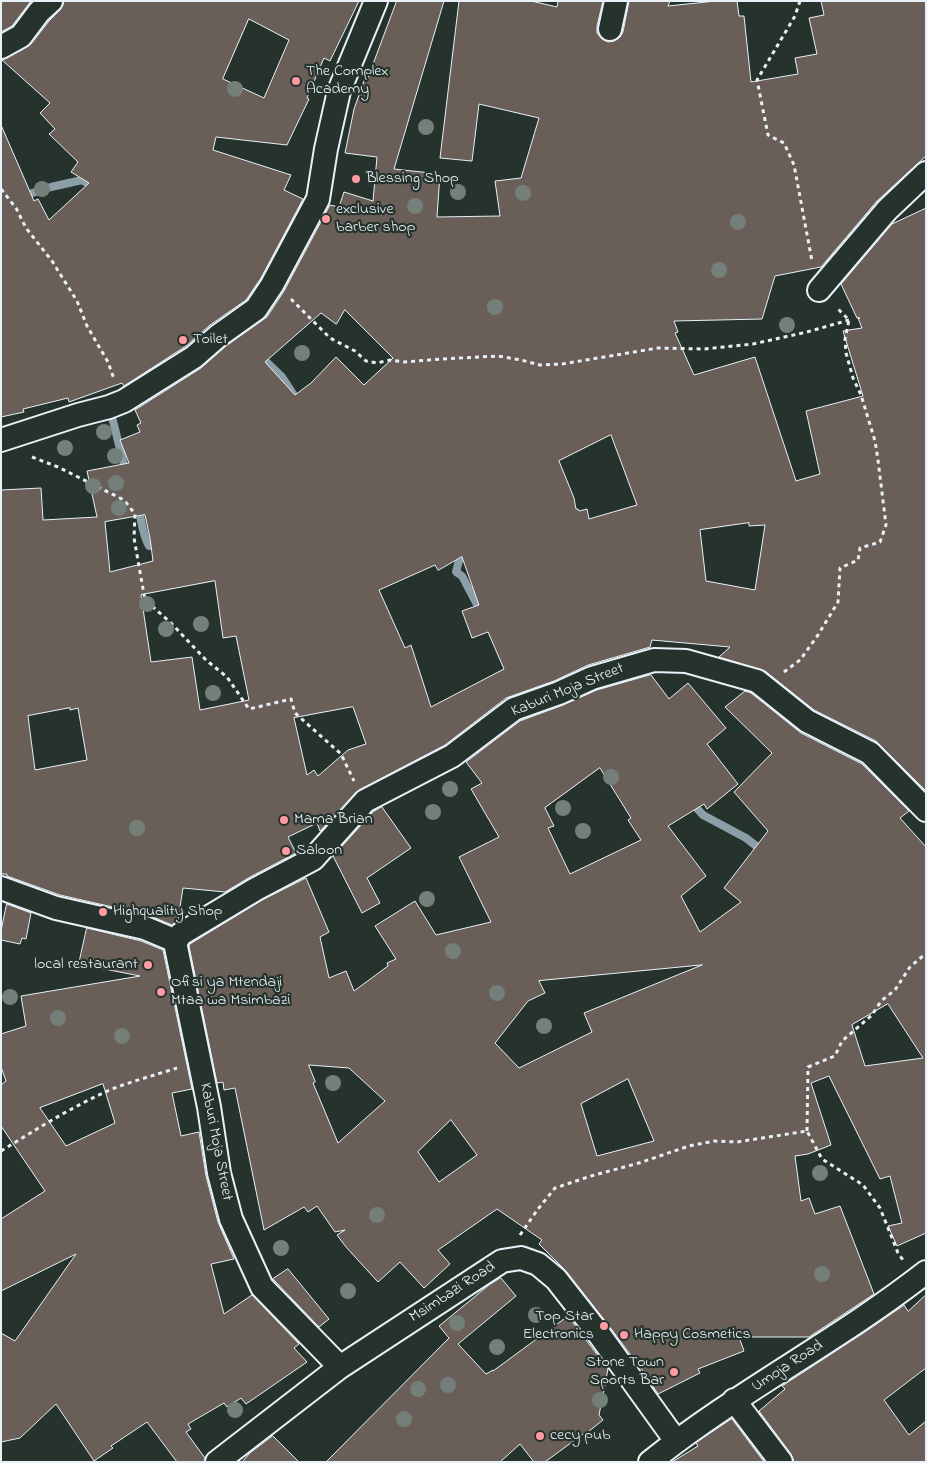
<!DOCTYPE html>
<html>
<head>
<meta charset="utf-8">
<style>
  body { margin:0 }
  #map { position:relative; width:927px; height:1463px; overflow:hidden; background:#26332d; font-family:"Indie Flower",sans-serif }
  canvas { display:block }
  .frame { position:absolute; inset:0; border:2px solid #e8f1f8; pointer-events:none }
</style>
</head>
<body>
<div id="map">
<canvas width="927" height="1463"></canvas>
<div class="frame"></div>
</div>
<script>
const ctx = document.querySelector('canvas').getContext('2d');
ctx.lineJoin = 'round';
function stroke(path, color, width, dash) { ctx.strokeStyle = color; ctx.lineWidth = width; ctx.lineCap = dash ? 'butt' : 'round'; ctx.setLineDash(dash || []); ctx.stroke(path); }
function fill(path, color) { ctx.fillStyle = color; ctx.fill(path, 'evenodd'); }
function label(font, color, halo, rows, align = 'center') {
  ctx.font = font + ' "Indie Flower",sans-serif'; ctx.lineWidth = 4.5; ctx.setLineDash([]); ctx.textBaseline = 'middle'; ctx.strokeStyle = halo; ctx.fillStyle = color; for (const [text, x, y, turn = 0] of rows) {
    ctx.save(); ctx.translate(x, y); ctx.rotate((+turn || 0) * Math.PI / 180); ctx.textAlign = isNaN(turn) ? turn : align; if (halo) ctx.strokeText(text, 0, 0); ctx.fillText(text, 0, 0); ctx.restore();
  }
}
stroke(new Path2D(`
  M23,196L51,187L82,180L97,189
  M259,355L282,377L295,397
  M110,409L126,473
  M138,507C142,521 142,534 149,546L159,544
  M462,549L456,572L462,576L482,614
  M690,801L703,815L746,838L764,852
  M184,957L193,965L196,981
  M200,997L204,1033`), '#8c9fa9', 8);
const building = new Path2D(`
  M1,1H31L12,26L1,32Z
  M64,1H359L330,61L324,58L307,98L309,99L287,145L216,137L213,150L291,175L284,190L303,199L261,278L246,300L210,325L186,346L124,386L122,383L69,402L68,398L23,409L24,412L1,417V125L34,201L38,199L49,220L89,183L71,172L78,162L49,134L55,129L40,113L50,103L2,60L31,44L49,21L60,10L63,5ZM249,19L289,40L264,98L223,79Z
  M397,1H444L394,169L440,174L437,217L500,216L495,181L521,178L539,118L479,104L472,161L440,158L459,1H531L557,7L558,1H603L597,26V33L602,39L608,42L614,41L620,37L623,32L629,1H670L668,6L716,1H737L739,16H744L751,82L798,74L795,58L817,54L809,18L824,15L821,1H926V156L877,201L821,267L775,276L762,319L674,321L678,332L675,333L694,375L755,357L796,481L820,474L806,411L863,396L843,331L862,328L858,318H860H857L841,284L892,224L926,208V791L876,741L814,710L765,671L719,657L730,647L652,640L650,647L588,665L554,681L506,698L445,745L359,790L320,831L317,823L288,837L296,853L250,877L225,892L183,888L178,920L172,925L148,915L60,895L7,876V874H1V490L41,488L43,520L97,517L87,471L129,463L120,440L140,432L137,425L141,423L135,410L201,368L226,346L267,317L284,291L330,205L339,207L344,192L373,201L377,157L345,153L354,109L365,78L367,79ZM345,310L393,358L364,385L336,357L311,383L295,395L265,362L321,313L336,324ZM611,435L637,505L589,519L587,509L579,511L578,509H576L574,498L559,461ZM145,515L150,538L153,561L110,572L105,522ZM749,523V526L765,525L755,590L706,581L700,530ZM462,557L479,605L462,611L472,638L488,632L504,669L431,707L411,645L405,648L379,590L435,565L438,570ZM215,581L223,638L236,636L249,700L200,710L192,657L151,662L141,595ZM353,707L366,744L348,750L318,776L314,770L307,775L294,718ZM70,708V710L78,708L87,760L35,770L28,716Z
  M651,675L669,699L688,683L726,728L707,744L738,784L707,809L704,804L668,826L706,876L681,896L700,932L741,902L724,888L768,831L734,792L772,753L725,707L745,691L751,693L801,733L862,764L909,811L900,818L926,847V1233L897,1246L888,1226L902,1223L890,1176L880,1179L829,1076L811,1083L831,1145L808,1154L795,1156L801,1201L809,1198L815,1214L840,1206L874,1294L809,1337H739L744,1351L698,1369L700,1373L658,1394L637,1362H636L606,1322L566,1271L539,1244L542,1240L497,1209L438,1250L450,1264L424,1288L400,1262L378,1282L346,1247L337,1235L345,1230L335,1232L317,1206L308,1212L304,1207L264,1230L235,1088L224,1090L223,1082L217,1083L189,946L190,944L262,900L306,878L329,932L320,937L329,978L346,971L354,991L388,966L387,963L396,959L375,926L415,901L436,935L491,922L459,857L499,837L471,789L482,783L466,762L520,721L563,705L597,690ZM600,768L631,818L628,820L641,840L570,874L548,828L554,826L545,808ZM702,965L584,1013L592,1032L519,1068L495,1043L528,1001L545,993L539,981ZM888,1004L923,1058L865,1066L852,1025ZM309,1065L349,1068L385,1101L338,1143L313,1083L315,1082ZM628,1079L654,1141L597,1156L581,1104ZM451,1120L477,1155L439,1182L418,1152Z
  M382,807L411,848L367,878L380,903L362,913L333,856L373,812Z
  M7,904L31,913L26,939L22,938L20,944L1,940V931Z
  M87,928L141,941L163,950L192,1089L172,1093L181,1136L199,1132L206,1176L218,1222L234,1259L211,1264L224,1314L252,1295L299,1344L294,1348L307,1362L246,1404L241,1398L227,1407L224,1403L188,1424L191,1429L186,1432L205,1458L204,1462H177L147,1422L111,1446L113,1448L94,1461L56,1404L20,1438L1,1442V1333L15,1341L76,1254L1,1291V1219L45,1191L1,1126V1085L6,1081L1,1067V1034L26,1026L21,996L140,976L79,964ZM103,1084L115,1123L66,1146L40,1108Z
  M288,1269L329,1319L319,1327L273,1279Z
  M501,1278L516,1296L458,1344L486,1374L493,1370V1371L568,1316L608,1369L599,1415L603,1420L584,1435L583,1434L545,1462H534L520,1444L500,1462H326L449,1338L439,1326L489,1285Z
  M926,1295V1368L884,1400L909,1435L926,1421V1462H794L791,1454L759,1411L785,1389L782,1386L865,1332L904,1305L908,1311Z
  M732,1419L764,1462H672L698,1446L696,1443Z
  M273,1436L299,1462H242L250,1453Z`);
fill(building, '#6a5e58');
stroke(building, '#e8f1f8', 1);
const minor = new Path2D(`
  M610,29L616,1
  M1,47L21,36L39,12L51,1
  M819,290L887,210L926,173
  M1,440L78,415L109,407L124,401L194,357L218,336L256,309L272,285L318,199L326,149L339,91L376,1
  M1,888L56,908L145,928L176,941
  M340,1367L262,1287L231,1219L219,1173L209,1107L176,947V941L181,934L256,889L313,859L365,801L452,756L514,709L559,693L592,678L654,660L686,661L757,681L807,721L870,753L926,810
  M734,1400L781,1462
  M217,1462L340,1367L502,1261L521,1258L538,1264L556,1279L596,1330L676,1441
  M650,1462C737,1392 838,1341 926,1272`);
stroke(minor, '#e8f1f8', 26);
stroke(new Path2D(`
  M800,1L795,16L757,80L768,135L784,143L794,165L812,261
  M1,189L16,208L26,228L52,261L77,301L87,326L108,362L114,379
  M291,299L330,338L355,351L366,361L377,363L390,360L404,362L442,359L498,356L521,360L540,365L562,364L658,348L704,349L753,344L807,332L849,320
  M32,457L58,467L124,500L135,514L134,538L145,600L170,622L206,660L227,677L249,709L291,699L295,713L341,754L354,781
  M784,672L800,660L818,635L838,602L840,568L858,560L860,548L880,542L886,525L878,460L875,441L861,395L853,378L846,353L845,339L849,320L836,307
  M807,1131L808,1067L835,1056L842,1041L872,1015L881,1001L895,990L910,967L924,955H926
  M1,1151C37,1129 73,1106 112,1089C133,1081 155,1075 177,1068
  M520,1235L538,1209L555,1188L591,1176L639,1163L689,1146L714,1141L737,1142L807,1131L822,1159L863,1185L880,1208L898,1253L903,1260`), '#e8f1f8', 3, [4, 4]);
stroke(minor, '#26332d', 22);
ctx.fillStyle = '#737f78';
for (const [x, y] of [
  [235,89],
  [426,127],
  [42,189],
  [458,192],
  [523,193],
  [415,206],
  [738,222],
  [719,270],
  [495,307],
  [787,325],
  [302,353],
  [104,432],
  [65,448],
  [115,456],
  [116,483],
  [93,486],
  [119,508],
  [147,604],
  [201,624],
  [166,629],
  [213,693],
  [611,777],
  [450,789],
  [563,808],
  [433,812],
  [137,828],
  [583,831],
  [427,899],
  [453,951],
  [497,993],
  [10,997],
  [58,1018],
  [544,1026],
  [122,1036],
  [333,1083],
  [820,1173],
  [377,1215],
  [281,1248],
  [822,1274],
  [348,1291],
  [536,1315],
  [457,1323],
  [497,1347],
  [448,1385],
  [418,1389],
  [600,1400],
  [235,1410],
  [404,1419]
]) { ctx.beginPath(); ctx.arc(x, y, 8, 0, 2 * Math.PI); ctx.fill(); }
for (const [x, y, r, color] of [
  [296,81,5,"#ff9aa2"],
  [356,179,5,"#ff9aa2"],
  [326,219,5,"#ff9aa2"],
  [183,340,5,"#ff9aa2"],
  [284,820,5,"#ff9aa2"],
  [286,851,5,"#ff9aa2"],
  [103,912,5,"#ff9aa2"],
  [148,965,5,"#ff9aa2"],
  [161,992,5,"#ff9aa2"],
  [604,1326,5,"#ff9aa2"],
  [624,1335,5,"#ff9aa2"],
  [674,1372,5,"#ff9aa2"],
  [540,1436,5,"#ff9aa2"]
]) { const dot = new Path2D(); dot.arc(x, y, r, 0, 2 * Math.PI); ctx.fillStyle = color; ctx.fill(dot); stroke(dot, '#26332d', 2); }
label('16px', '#e8f1f8', '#26332d', [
  ["The Complex",306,72],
  ["Academy",306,90],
  ["Blessing Shop",366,179],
  ["exclusive",336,210],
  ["barber shop",336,228],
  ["Toilet",193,340],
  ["Mama Brian",294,820],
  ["Saloon",296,851],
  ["Highquality Shop",113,912],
  ["local restaurant",138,965,"right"],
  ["Ofisi ya Mtendaji",171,983],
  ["Mtaa wa Msimbazi",171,1001],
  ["Top Star",594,1317,"right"],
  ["Electronics",594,1335,"right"],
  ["Happy Cosmetics",634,1335],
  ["Stone Town",664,1363,"right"],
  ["Sports Bar",664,1381,"right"],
  ["cecy pub",550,1436]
], 'left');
label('16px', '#e8f1f8', '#26332d', [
  ["Kaburi Moja Street",568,691,-22],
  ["Kaburi Moja Street",215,1142,79],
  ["Msimbazi Road",453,1293,-33],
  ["Umoja Road",788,1367,-33]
]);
</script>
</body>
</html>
